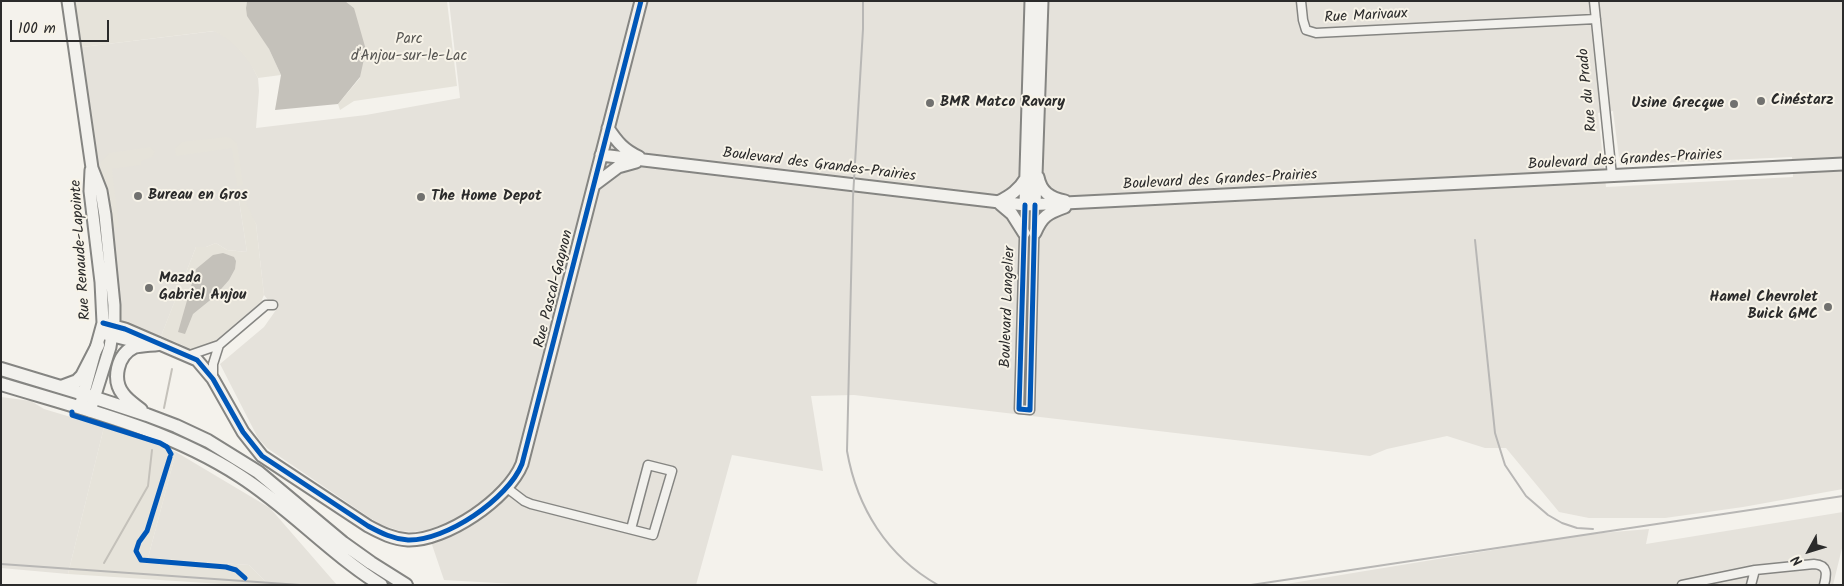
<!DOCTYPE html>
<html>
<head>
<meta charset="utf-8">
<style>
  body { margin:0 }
  #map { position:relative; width:1844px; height:586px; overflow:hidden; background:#f4f2ec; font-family:Kalam,sans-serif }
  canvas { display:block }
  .frame { position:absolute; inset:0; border:2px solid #2b2b2b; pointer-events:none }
  .north { position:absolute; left:1784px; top:526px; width:50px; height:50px; -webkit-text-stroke:4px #f7f3e8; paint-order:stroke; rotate:231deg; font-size:14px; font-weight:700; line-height:20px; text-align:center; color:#2b2b2b }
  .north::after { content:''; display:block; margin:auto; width:18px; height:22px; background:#2b2b2b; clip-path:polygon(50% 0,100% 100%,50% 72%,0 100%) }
  .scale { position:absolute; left:10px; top:20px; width:99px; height:22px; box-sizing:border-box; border:2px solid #2b2b2b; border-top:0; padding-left:6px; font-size:15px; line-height:18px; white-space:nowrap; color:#2b2b2b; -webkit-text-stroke:4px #f7f3e8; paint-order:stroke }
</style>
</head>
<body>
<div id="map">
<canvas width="1844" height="586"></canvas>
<div class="frame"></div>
<div class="north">N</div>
<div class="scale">100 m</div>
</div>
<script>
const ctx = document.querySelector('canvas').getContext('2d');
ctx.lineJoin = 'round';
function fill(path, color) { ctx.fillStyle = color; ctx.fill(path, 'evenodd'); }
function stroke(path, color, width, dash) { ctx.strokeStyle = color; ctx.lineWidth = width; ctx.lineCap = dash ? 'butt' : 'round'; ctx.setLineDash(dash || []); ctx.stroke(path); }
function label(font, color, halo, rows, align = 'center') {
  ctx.font = font + ' Kalam,sans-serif'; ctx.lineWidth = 4; ctx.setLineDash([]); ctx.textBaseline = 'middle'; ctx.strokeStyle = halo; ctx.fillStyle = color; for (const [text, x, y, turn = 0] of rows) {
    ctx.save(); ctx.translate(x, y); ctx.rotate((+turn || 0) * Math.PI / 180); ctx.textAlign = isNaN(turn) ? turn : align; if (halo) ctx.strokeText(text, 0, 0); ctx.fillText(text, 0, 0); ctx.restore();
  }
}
fill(new Path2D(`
  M449,1H1843V489L1743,507L1665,518H1589L1559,512L1506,448H1485L1447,436L1387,449L1370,456L854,395L811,396L823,471L732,455L696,585H532L444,580L427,530L413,532L400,531L379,524L267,448L258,438L220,364L264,327L276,310L264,295L256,224L239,200L247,252L227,250L216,243L206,247H196L158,344L114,326L112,281L74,48L215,31L228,38L242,52L250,62L258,78L259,91L256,128L366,115L460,98ZM1613,111L1620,165L1792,157L1793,177L1606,187L1598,113Z
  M1,397L31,401L44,409L104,427L68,574L1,568Z
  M176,452L270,508L337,585H269L249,565L148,558Z
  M1843,512V544L1833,585H1280L1590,534L1649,529L1646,544Z`), '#e5e2db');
fill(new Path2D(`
  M68,1H247L246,8L269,49L281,75L258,78C248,57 235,42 214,31L74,48Z
  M345,1H447L457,86L354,101L340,110L338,104L360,78L354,8Z
  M225,137L231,138L237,143L243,185L237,186L232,148L176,156L175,148L182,142Z
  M151,147L155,152L152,157L141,161V165L112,169L119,227L109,228L100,163L109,153Z
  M239,200L246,202L256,224L264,295L261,302L207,348L196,351L161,336L196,247H206L216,243L227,250L247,252Z
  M104,427L140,438L176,452L148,558L249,565L269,585H237L68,574Z`), '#e6e3da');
fill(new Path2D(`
  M247,1H345L354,8L366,50L360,77L338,104L275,110L281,75L269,49L247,16L246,8Z
  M223,253L234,257L236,261L235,269L229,280L214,297L193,314L185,334L178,332L196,269L213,255Z`), '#c4c1ba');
stroke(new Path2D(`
  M164,408L172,369
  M104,563L148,486L152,450`), '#c4c1ba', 2);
const street = new Path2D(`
  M1301,1L1303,20L1306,30L1316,33L1596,19
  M1594,1L1612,176
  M1025,205L1019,409L1030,410L1035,205
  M190,355L219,345L266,305H273
  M213,379V364L219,345
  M507,488L524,501L531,504L653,535L672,471L648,465L631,529
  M1682,585L1755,570L1814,564C1828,565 1827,574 1824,585
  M1751,585L1755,570`);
const secondary = new Path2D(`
  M68,1L92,168L101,191L105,215L114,305V321L110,347L90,411
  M608,128C617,142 624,150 639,157
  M601,155L1025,205L1843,164
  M1038,177C1041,192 1050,198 1065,201
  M594,185L618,167L636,162
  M998,202C1010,196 1019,190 1026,178
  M999,203L1012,214L1024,233
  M1025,205L1031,1
  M1035,205L1042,1
  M1035,233C1042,216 1048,213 1065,207
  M103,323L125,329L197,360L213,379L243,432L262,456L368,526C381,533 393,539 408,540C446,541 508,499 522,464L641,1
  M105,334L133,341L148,343
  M81,403L103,323L101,282L90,191L91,170`);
const primary = new Path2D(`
  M1,369L77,392L147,415L176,426L208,441L258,472L343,543L371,563L406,585
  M1,384C83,409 168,429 240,476C290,508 330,553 381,585
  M61,387L77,381L82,376L98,345
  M141,410C135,405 128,401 123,394C112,380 117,355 134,347C141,345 151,345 158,344`);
stroke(street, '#858582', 11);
stroke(secondary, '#858582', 15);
stroke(primary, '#858582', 16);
stroke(street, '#f2f1ed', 8);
stroke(secondary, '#f2f1ed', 11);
stroke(primary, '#f2f1ed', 12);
stroke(new Path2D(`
  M863,1V29L853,197L847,451C857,508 887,556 938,585
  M1475,240L1495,433L1505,465L1526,496L1548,515L1562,523L1577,528L1593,529
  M1,564L300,585
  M1251,585L1843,496`), '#b8b7b5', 2);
stroke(new Path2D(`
  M1025,205L1019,409L1030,410L1035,205
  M103,323L125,329L197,360L213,379L243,432L262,456L368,526C381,533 393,539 408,540C446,541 508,499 522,464L641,1
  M72,412V415L160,443L167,447L171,454
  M170,457L147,531L139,542L136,551L141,560L226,567L236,570L245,578`), '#0057b8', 5);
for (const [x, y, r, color] of [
  [1761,101,5,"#71716f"],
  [930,103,5,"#71716f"],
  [1734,104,5,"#71716f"],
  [138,196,5,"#71716f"],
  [421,197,5,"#71716f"],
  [149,288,5,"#71716f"],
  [1828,307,5,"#71716f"]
]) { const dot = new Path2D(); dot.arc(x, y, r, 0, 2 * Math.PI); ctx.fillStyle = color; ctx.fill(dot); stroke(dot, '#f7f3e8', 2); }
label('15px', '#2b2b2b', '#f7f3e8', [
  ["Rue Marivaux",1366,17,-3],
  ["Rue du Prado",1589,90,-96],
  ["Boulevard des Grandes-Prairies",1625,161,-3],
  ["Boulevard des Grandes-Prairies",819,166,7],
  ["Boulevard des Grandes-Prairies",1220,181,-3],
  ["Rue Renaude-Lapointe",82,250,-94],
  ["Rue Pascal-Gagnon",555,289,-76],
  ["Boulevard Langelier",1009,307,-88]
]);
label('15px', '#575653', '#f7f3e8', [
  ["Parc",409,40],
  ["d'Anjou-sur-le-Lac",409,57]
]);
label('bold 15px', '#2b2b2b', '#f7f3e8', [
  ["Cinéstarz",1771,101],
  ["BMR Matco Ravary",940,103],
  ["Usine Grecque",1724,104,"right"],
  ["Bureau en Gros",148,196],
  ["The Home Depot",431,197],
  ["Mazda",159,279],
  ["Gabriel Anjou",159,296],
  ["Hamel Chevrolet",1818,298,"right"],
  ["Buick GMC",1818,315,"right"]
], 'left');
</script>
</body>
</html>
